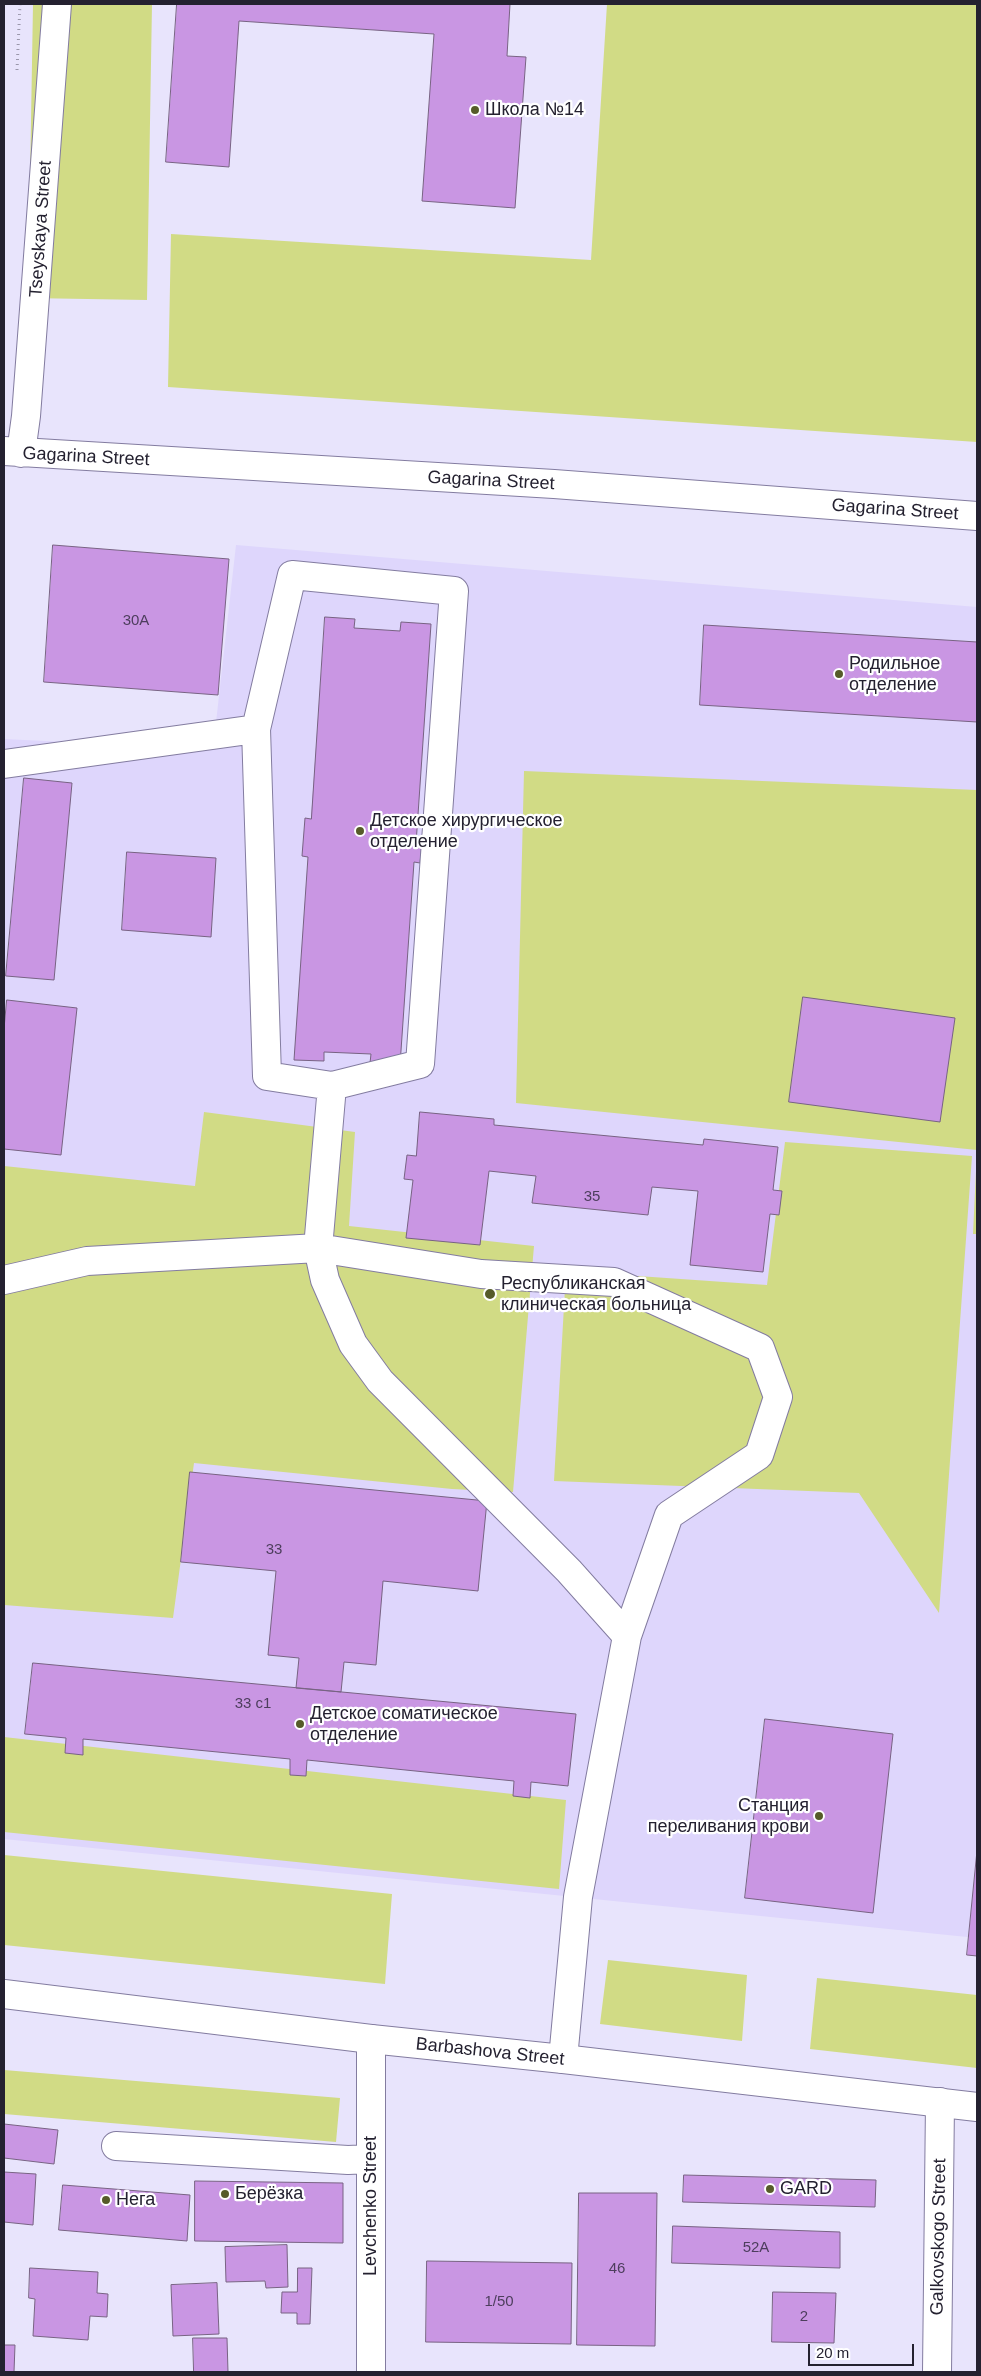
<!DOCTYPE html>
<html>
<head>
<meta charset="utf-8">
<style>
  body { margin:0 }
  #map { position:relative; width:981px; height:2376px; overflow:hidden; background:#e8e4fc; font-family:Arial,sans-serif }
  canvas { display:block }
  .frame { position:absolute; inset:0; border:5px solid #242130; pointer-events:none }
  .scale { position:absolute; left:808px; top:2344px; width:106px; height:22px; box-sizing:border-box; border:2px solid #242130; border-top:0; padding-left:6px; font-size:15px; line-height:18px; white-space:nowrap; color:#242130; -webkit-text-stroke:4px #fff; paint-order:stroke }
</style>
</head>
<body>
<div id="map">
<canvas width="981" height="2376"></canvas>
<div class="frame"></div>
<div class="scale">20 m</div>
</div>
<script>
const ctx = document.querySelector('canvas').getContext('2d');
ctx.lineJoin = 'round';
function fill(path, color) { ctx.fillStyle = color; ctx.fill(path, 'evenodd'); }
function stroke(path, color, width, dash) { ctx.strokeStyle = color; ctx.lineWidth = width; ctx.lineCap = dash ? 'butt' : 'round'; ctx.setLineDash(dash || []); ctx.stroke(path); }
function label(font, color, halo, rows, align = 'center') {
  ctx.font = font + ' Arial,sans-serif'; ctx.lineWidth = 4.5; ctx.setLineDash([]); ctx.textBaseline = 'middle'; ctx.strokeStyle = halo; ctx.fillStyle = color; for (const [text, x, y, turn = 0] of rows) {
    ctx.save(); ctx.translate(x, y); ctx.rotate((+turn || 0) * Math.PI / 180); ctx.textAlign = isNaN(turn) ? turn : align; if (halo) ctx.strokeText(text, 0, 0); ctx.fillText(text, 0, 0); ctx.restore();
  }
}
fill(new Path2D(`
  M236,545L977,607V1938L4,1839V739L213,749Z`), '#ded6fc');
fill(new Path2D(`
  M33,4H152L147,300L28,298Z
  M607,4H977V442L168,387L171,234L591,260Z
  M524,771L977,790V1234H973L977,1150L516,1103Z
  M204,1112L355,1132L349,1226L534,1246L513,1492L452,1489L194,1463L173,1618L4,1605V1166L195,1186Z
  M785,1142L972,1156L939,1613L859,1493L554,1481L566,1271L767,1285Z
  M4,1737L566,1800L559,1889L4,1832Z
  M4,1855L392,1894L385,1984L4,1945Z
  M608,1960L747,1975L742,2041L600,2024Z
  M817,1978L977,1995V2068L810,2049Z
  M4,2070L340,2098L336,2142L4,2114Z`), '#d1db85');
const building = new Path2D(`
  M177,4H510L507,56L526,57L515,208L422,201L434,34L239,21L229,167L166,162Z
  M53,545L229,559L218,695L44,682Z
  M325,617L355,619L354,628L400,631L401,622L431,624L416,844H422L420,863L414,862L400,1065L370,1063L371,1054L324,1052V1061L294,1060L308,857L302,856L305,818L311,819Z
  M704,625L977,642V722L700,705Z
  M24,778L72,783L54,980L6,976Z
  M127,852L216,858L211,937L122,930Z
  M803,997L955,1018L940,1122L789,1102Z
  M7,1000L77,1008L61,1155L4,1149V1029Z
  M420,1112L494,1119V1125L703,1145L704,1139L778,1147L773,1190L782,1191L779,1215L770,1214L763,1272L690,1265L698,1191L652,1187L648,1215L532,1203L536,1176L489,1171L480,1245L406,1238L413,1180L404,1179L407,1155L416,1156Z
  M190,1472L487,1501L478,1591L383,1581L376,1665L344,1662L341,1692L296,1688L299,1658L268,1655L276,1571L181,1562Z
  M33,1663L576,1714L568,1786L531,1782L530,1798L513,1796L514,1781L307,1760L306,1776L290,1775V1759L83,1739V1755L65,1753L66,1738L25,1734Z
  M765,1719L893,1734L873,1913L745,1898Z
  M977,1851V1956L967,1955Z
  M4,2124L58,2130L54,2164L4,2158Z
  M4,2172L36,2174L33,2225L4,2222Z
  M684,2175L876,2180L875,2207L683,2202Z
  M195,2181L343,2183V2243L195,2241Z
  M63,2185L190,2195L187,2241L59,2230Z
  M579,2193H657L655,2346L577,2345Z
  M673,2226L840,2232V2268L672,2263Z
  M287,2245L288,2287L266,2288L265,2281L226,2282L225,2247Z
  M427,2261L572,2263L571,2344L426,2342Z
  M30,2268L98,2272L97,2293L108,2294L107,2317L90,2316L88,2340L33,2336L35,2299L29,2298Z
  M298,2268H312L310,2324H297V2313H281L282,2292H297Z
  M217,2283L219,2334L173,2336L171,2285Z
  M773,2292L836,2293L834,2343L772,2342Z
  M193,2338H227L228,2372H194Z
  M4,2345H15L14,2372H4Z`);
fill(building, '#c996e3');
stroke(building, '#786383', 1);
const minor = new Path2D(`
  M4,451L554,484L977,516
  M21,453L26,416L57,4
  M4,764L256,729
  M332,1086L420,1064L454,591L292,575L256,729L267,1076L332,1086L318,1248L325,1280L353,1344L380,1381L569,1571L627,1636L578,1897L563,2059
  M4,1280L87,1261L318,1248L481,1274L614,1282L760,1348L778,1397L759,1455L669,1515L627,1636
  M371,2039V2372
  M116,2146L348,2160L371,2159
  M937,2372L940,2102`);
const major = new Path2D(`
  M4,1994L371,2039L563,2059L977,2107`);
stroke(minor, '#837ca0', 30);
stroke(major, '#837ca0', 30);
stroke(new Path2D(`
  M17,70L20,4`), '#9a97ab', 3, [1, 4]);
stroke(minor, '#fff', 28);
stroke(major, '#fff', 28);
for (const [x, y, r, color] of [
  [475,110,5,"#565b29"],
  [839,674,5,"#565b29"],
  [360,831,5,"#565b29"],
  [490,1294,6,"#565b29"],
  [300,1724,5,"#565b29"],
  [819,1816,5,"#565b29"],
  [770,2189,5,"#565b29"],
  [225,2194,5,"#565b29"],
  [106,2200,5,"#565b29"]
]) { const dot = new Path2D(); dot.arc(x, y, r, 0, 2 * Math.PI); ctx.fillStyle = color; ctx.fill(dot); stroke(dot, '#fff', 2); }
label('15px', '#4d3e5d', null, [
  ["30А",136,621],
  ["35",592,1197],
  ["33",274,1550],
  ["33 с1",253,1704],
  ["52А",756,2248],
  ["46",617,2269],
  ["1/50",499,2302],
  ["2",804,2317]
]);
label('18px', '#242130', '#fff', [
  ["Школа №14",485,110],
  ["Родильное",849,664],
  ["отделение",849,685],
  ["Детское хирургическое",370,821],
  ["отделение",370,842],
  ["Республиканская",501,1284],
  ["клиническая больница",501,1305],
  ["Детское соматическое",310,1714],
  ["отделение",310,1735],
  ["Станция",809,1806,"right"],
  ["переливания крови",809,1827,"right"],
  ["GARD",780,2189],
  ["Берёзка",235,2194],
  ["Нега",116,2200]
], 'left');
label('18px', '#242130', '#fff', [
  ["Tseyskaya Street",41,229,-86],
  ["Gagarina Street",86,457,3],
  ["Gagarina Street",491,481,3],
  ["Gagarina Street",895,510,4],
  ["Barbashova Street",490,2052,6],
  ["Levchenko Street",371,2206,-90],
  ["Galkovskogo Street",939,2237,-89]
]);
</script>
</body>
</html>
